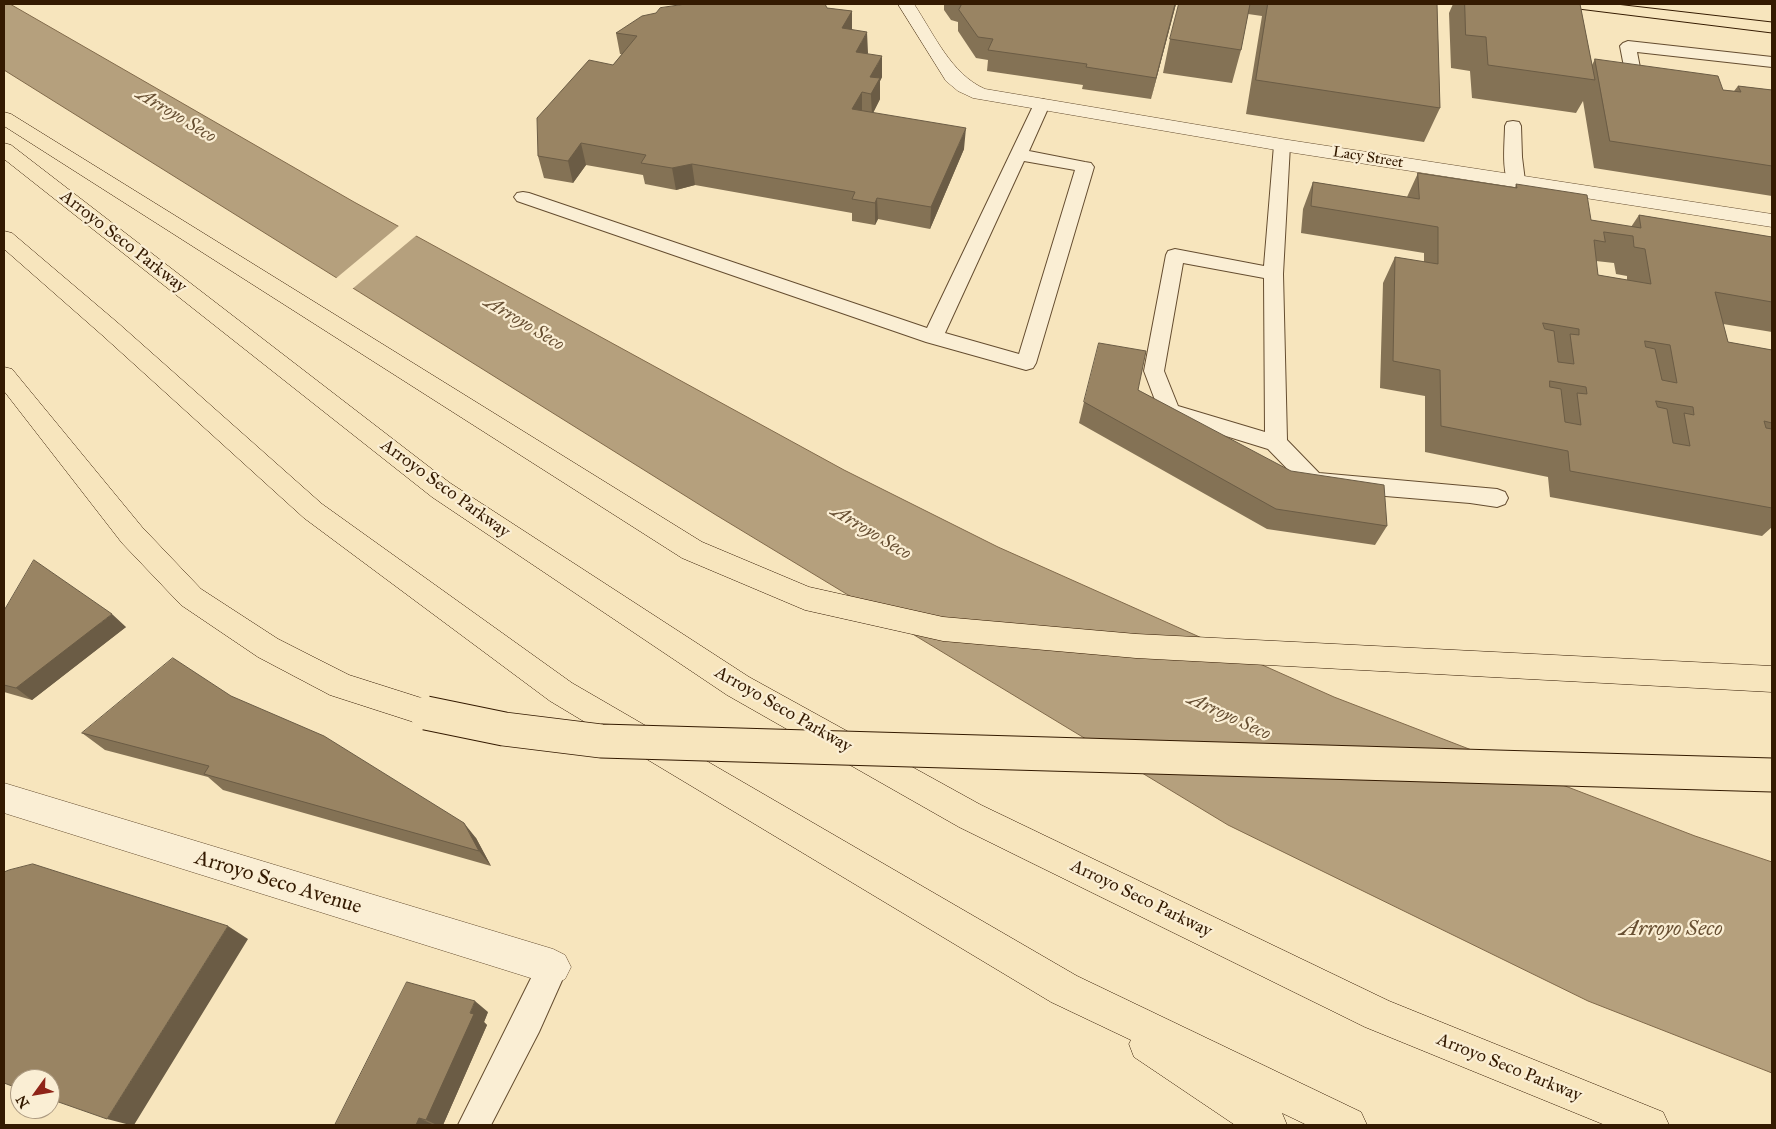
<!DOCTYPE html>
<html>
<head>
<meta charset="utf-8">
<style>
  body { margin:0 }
  #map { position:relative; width:1776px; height:1129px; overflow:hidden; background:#f7e5bd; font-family:"IM FELL Great Primer",serif }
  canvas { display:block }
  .frame { position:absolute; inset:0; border:5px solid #341a01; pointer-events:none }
  .north { position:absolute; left:10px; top:1069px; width:50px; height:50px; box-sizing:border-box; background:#faeed4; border:1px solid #ab9980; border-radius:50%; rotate:238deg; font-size:14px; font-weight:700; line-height:20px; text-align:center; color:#341a01 }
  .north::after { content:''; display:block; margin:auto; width:18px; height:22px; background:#8f2418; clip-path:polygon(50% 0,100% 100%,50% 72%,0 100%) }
</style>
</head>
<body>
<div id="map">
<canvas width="1776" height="1129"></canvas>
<div class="frame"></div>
<div class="north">N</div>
</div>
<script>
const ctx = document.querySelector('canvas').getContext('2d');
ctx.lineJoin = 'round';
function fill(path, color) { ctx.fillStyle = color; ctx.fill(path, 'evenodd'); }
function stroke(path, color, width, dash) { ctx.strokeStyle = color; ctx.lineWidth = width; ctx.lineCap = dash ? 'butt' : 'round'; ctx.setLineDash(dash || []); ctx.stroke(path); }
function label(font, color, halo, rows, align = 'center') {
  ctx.font = font + ' "IM FELL Great Primer",serif'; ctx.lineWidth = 4.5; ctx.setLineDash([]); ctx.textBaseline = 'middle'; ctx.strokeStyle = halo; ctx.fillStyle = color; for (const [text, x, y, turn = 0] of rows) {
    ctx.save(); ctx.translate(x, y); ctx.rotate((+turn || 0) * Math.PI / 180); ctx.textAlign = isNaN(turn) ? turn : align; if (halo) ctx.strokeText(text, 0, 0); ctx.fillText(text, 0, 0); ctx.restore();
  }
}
const water = new Path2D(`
  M4,4H10L354,202L844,470L998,547L1334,697L1695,836L1772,862V1073L1588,1001L1228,825L716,515L4,70Z`);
fill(water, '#b5a07d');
stroke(water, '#816a4b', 1);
fill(new Path2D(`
  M400,225L418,234L351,290L334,280Z`), '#f7e5bd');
const service = new Path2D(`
  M1628,41L1772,57V67L1637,52L1641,73L1658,77L1660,80L1658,83C1648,86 1638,83 1628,80L1626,77L1620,46L1623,43Z
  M1042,99L1048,101L1050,104L1029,151L1085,162L1091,163L1094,167L1036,363L1033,368L1026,370L926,342L517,201L514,197L517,193L523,192L529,193L927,328L1034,104L1036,101ZM1024,161L1075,170L1019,354L945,333Z
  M1513,121L1519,122L1521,126L1522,157L1525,181L1522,185L1516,186L1510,185C1501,173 1505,141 1505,126L1507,122Z
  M1282,140L1288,141L1290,145L1283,274L1287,440L1319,473L1497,489L1505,492L1508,498L1505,504L1497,507L1470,503L1313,490L1305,487L1268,449L1161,416L1144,371L1166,255L1168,251L1175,249L1264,266L1274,145L1276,141ZM1183,263L1264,278L1265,432L1178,406L1164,371Z
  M553,952L564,956L568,967L539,1032L491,1125H458L542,956Z`);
const minor = new Path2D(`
  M898,4H914C934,34 951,74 985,89L1282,139L1772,214V227L1282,151L973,98L958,91L946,81Z
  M4,783L553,949L565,955L571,967L565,979L553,985L4,813Z`);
const motorway = new Path2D(`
  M4,112L11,114L702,542L809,587L943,617L1136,634L1772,666V692L1136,658L943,641L805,610L682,558L4,126Z
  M4,143L11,145L450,483L749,677L981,805L1389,1001L1663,1112L1669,1125H1605L1365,1027L959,827L727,695L432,497L4,159Z
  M4,231L12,233L118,323L322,504L572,683L1077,976L1361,1112L1367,1125H1307L1282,1113L1287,1125H1235L1134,1057L1129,1044L1131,1040L1051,1002L550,701L304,518L102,335L4,249Z
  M4,367L12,369L142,527L201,589L278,639L349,675L437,703L441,713L437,723L426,726L330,695L258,657L181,605L122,543L4,391Z`);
stroke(service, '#654d30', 2);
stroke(minor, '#654d30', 1);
stroke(motorway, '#341a01', 1);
fill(service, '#faeed4');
fill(minor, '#faeed4');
fill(motorway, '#f7e5bd');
stroke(new Path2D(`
  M1538,4L1772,33
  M1616,4L1772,22`), '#341a01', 1);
const motorwayBridge = new Path2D(`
  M426,713L504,729L601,741L1772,775`);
stroke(motorwayBridge, '#341a01', 35, []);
stroke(motorwayBridge, '#f7e5bd', 33);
fill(new Path2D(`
  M944,4H1176L1151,99L1082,89L1083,85L987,71L988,60L976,58L958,31V22L951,20L944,10Z
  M1179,4H1437L1440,108L1424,142L1246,114L1262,16L1248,14L1241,50L1232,83L1163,73L1170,39Z
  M1453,4H1580L1592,65L1595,59L1723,90L1734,91L1738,86L1772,90V196L1594,168L1583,101L1576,113L1472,98L1470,71L1451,68L1449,13Z
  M827,8L852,11V29L868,53L867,54L882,77L880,81V99L873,113L964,149L930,229L878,219L875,225L852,221V213L695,185L676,190L645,184L643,175L586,165L573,183L544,178L538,156L622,54H620L616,33L656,13Z
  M1418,173L1515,188L1516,184L1591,220L1631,227L1639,215L1772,237V332L1723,324L1728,342L1772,350V527L1762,536L1550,497L1548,477L1425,452V396L1380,388L1383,283L1395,257L1424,262V253L1301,233L1303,209L1313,182L1407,197ZM1596,261L1614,263L1616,274L1627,276V280L1598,275Z
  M1138,390L1387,526L1375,545L1267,529L1079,423L1084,402Z
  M4,611L126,627L32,700L4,692Z
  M231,696L476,838L491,866L223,790L208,777L105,750L82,733Z
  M488,1012L484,1022L487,1025L443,1125H335Z`), '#847255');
fill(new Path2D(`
  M1175,4H1176L1151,99L1156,78Z
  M852,11V32L842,28Z
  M867,32L868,53L856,73V52Z
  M882,56V77L880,81V99L872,115L870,77Z
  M862,92V114L852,109Z
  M966,128L964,149L930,229L931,207Z
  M581,143L586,165L573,183L568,161Z
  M692,164L695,185L676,190L672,168Z
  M877,198L878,219L875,225V203Z
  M112,614L126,627L32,700L16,688Z
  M464,823L476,838L491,866L479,851Z
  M228,926L248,939L134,1125H130L107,1119Z
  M475,1001L488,1012L484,1022L487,1025L443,1125H437L426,1120Z
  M419,1118L434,1125H416Z`), '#6b5c45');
const building = new Path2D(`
  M686,4H825L827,8L852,11L842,28L867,32L856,52L882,56L870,77L880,78L871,94L862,92L852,109L966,128L931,207L877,198L875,203L852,199L855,192L692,164L672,168L641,163L646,155L581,143L568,161L538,156L537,118L589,60L613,65L637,36L616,33L642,16L656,13L660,8Z
  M962,4H1175L1156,78L1086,67L1087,64L988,50L993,39L978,37L959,10Z
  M1179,4H1250L1241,50L1170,39Z
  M1268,4H1437L1440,108L1256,80Z
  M1465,4H1580L1595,80L1488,65L1486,37L1466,35Z
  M1595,59L1718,76L1723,90L1741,92L1738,86L1772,90V166L1610,141Z
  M1418,173L1517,188L1516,184L1587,195L1591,220L1641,228L1639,215L1772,237V302L1715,292L1728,342L1772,350V423L1764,421L1766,428L1772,429V508L1570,471L1568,451L1441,426L1440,370L1393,361L1395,257L1438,264V227L1311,206L1313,182L1419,199ZM1604,232L1633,236L1634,247L1645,249L1651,284L1598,275L1594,240L1605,242ZM1543,323L1579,329V335L1570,334L1574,364L1558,362L1554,331L1545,329ZM1645,341L1670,345L1677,383L1662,380L1655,349L1646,347ZM1550,381L1586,387L1587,394L1577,393L1581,425L1565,422L1561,389L1550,387ZM1656,401L1693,407L1694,415L1684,413L1690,446L1673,443L1667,409L1658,407Z
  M1099,343L1146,351L1138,390L1291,471L1384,485L1387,526L1276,509L1084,402Z
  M34,560L112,614L16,688L4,685V611Z
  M173,658L231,696L324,736L464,823L479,851L204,774L209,766L82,733Z
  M33,864L228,926L107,1119L50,1099V1079H20V1089L4,1083V872L9,870Z
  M407,982L475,1001L470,1013L474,1014L426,1120L419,1118L416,1125H335Z`);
fill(building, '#998463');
stroke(building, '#6b5c45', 1);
label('15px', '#341a01', '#faeed4', [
  ["Lacy Street",1368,158,9]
]);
label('18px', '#341a01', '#faeed4', [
  ["Arroyo Seco Parkway",123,242,38],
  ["Arroyo Seco Parkway",445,489,36],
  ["Arroyo Seco Parkway",783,710,30],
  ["Arroyo Seco Parkway",1141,899,26],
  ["Arroyo Seco Parkway",1509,1068,22]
]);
label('italic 19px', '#685033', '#faeed4', [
  ["Arroyo Seco",176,116,31],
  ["Arroyo Seco",524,324,31],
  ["Arroyo Seco",871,533,31],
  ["Arroyo Seco",1229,717,25]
]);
label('21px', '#341a01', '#faeed4', [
  ["Arroyo Seco Avenue",278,883,17]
]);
label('italic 22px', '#685033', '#faeed4', [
  ["Arroyo Seco",1671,930]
]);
</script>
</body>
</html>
